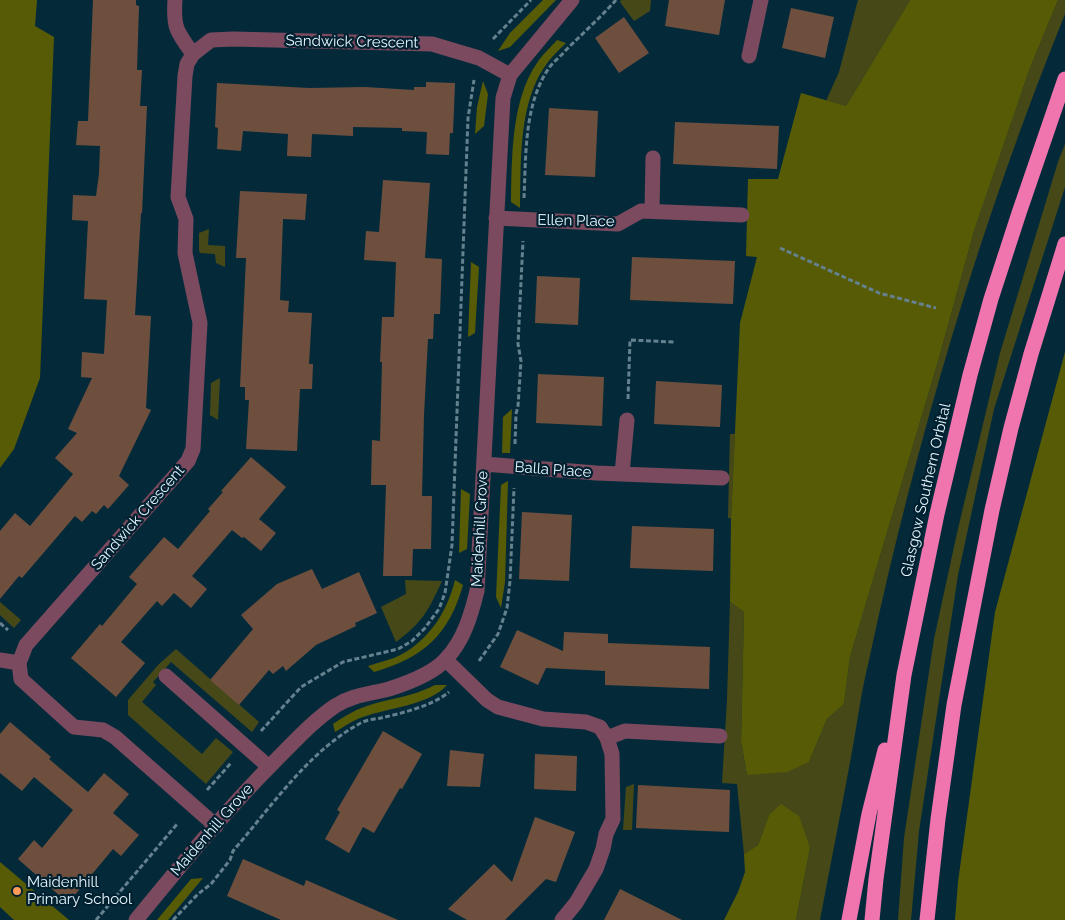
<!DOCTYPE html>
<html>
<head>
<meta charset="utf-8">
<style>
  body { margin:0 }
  canvas { display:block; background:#042a3a }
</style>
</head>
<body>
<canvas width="1065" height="920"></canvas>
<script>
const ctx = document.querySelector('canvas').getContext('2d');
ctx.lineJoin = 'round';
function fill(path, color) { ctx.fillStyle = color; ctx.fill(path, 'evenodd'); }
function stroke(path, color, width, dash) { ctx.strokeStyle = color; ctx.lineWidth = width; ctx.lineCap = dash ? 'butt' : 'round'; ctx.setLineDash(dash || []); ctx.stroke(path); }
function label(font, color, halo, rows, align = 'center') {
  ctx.font = font + ' Raleway,sans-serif'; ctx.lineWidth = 4.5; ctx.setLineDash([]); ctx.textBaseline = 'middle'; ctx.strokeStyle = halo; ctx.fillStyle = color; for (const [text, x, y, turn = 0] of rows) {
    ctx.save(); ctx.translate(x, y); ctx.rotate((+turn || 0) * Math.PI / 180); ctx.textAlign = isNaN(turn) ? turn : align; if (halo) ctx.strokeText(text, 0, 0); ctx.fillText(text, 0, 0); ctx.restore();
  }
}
fill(new Path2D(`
  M621,0H651L650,11L634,21L620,2Z
  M858,0H910L846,106L826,101L839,72Z
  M1058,0H1065V14C981,221 916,441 869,660C861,692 857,725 851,757C841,812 830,866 820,920H796L810,848L769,815L758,845L744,854L737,784L722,783L727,700L730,602L744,612L741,741L747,775L809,762L827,719L844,704L850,657L939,358L974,231L1030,68Z
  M1065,144V187L994,409L958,575L919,831L911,920H898L904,838L934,639L957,533L1000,353L1058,162Z
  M209,229L208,245L225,246V267L216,263L215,254L200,253L199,250V233Z
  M220,378L218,420L210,415L211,383Z
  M730,434H735L731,518H728Z
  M405,580L442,581C428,611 423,622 396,642L381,607L406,594Z
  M0,602L21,620L14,628L0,615Z
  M176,649L259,722L252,732L171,662L153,682L156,685L142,702L202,754L216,738L233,752L206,784L128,715V700L159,664Z
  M634,784L632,830H623L626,787Z`), '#464917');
fill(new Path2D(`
  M0,0H37L35,26L54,37L40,378L14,449L0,468Z
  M543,0H556L510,47L498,51L510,33Z
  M910,0H1058L1030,68L974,231L939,358L850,657L844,704L827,719L809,762L787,772L747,775L741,741L744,612L730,602L731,518L740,323L757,257L746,256L748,179H778L801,93L846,106Z
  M557,40L566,43C560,49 553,55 548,62C518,100 521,162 520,208L511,202C512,157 511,101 537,63C542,55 550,48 557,40Z
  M483,81L488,94L484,126L475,134L477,107Z
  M471,262L479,267L475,333L468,337Z
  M1065,352V920H955L958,882L995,612Z
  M512,409L510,453H502L503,417Z
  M508,481L505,582L501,608L496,597L501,485Z
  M461,489L470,494L467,549L459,553Z
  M455,580L463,585C449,635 423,658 374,672L368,666C376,663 386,661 394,658C427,644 447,613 455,580Z
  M435,685H447C430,705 387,708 363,717C353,720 344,727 335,732L333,724C343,717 353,711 364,707C389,698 410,698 435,685Z
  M781,804L799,816L810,848L796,920H724L738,892L745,872L744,854L758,845L769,815Z
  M0,862L69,920H14L0,907Z
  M203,878L168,920H157L191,879Z`), '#575b05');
fill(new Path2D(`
  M93,0H136V5L139,6L137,70H142L140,106H147L142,213H141L135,315L151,316L146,408L151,410L119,476L129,485L108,509L104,505L96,514L92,511L82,522L75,516L22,578L19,576L0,599V531L15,513L30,526L73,474L55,458L77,433L68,429L92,378L81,377L82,352L104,354L107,300L84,299L88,221L72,220L73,195L96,196L99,174L100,146L76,145L78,121H88Z
  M669,0H725L719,35L665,26Z
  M791,8L834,17L825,58L782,48Z
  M624,17L649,53L619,73L595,38Z
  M426,82L455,83L453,133H450L449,155L426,154L427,132L402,131V128L353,127V136L312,134L311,157L287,156L288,134L243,131L241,151L217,149L218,128L215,127L217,83L309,88L365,87L414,90V87H426Z
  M549,108L598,111L595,177L545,175Z
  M675,122L779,126L777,169L673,164Z
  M383,180L430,183L425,258L442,259L440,314H434L433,339H428L424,415L422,496H432L431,549H413L412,576H383L386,485H371L372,440L380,441L382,362H380L382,317H394L396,262L364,260L366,231L379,232Z
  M240,191L307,194L305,220L283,219L280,300L289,301L288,312L312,313L309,364H313L312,389H300L297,451L246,449L249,400H245V387H240L246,258H236Z
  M632,257L735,261L733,304L630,300Z
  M537,276L580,278L578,325L535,323Z
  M538,374L604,377L602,426L536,423Z
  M656,381L722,385L720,427L654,424Z
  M251,457L286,487L259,519L276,533L261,551L244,537L242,538L232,530L192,576L207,589L191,608L174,593L162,606L157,601L121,642L145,663L116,697L71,658L100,624L102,626L137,584L129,577L164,537L178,549L210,511L208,509L223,492L221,491Z
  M522,512L572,515L569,581L519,579Z
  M632,526L714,529L713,571L630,568Z
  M312,569L322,589L359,572L377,613L355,623L356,626L316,645L286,671L283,666L273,674L269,670L239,705L210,680L253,629L241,615L277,584Z
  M517,630L563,651L564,632L608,634V643L710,647L709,689L605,685V671L546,668L538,685L500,667Z
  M10,722L51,757L49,759L88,792L104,773L129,794L113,813L139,835L121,856L113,849L68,903L18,859L34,840L42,848L73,810L34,777L22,791L0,773V734Z
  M383,731L422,754L402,789L400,788L374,833L363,827L349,853L325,839L340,812L337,810Z
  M450,750L484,754L480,787L447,786Z
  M535,754L577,756L576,791L534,789Z
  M638,785L730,790L729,832L636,828Z
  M535,817L575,832L556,882L546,879L505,920H467L448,909L494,864L512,882Z
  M243,859L304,886L306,880L398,920H281L227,896Z
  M620,889L682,920H604Z`), '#6e4f3d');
stroke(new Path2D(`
  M493,39L531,0
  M524,198C526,155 524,104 549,68C553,62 560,57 565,51C582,34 600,18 616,0
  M780,248L879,293L936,308
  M628,399L630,340L674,342
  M515,444L516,414L518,406L521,361L518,344L523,241
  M0,623L8,630
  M479,661L498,634L507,608L510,581L514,488
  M261,731L301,687L343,662L398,649L412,641L425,628L439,609L445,593L452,545L468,118L474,80
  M207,790L231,763
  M96,920L178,823
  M173,920L198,894L211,884L230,860L233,851C270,808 309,751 359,724C365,720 374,719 381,718C402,713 432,706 449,692`), '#65818e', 3, [5, 2.5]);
stroke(new Path2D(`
  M175,0C173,28 177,32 193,54
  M749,56L761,0
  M652,211L653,158
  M496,218L618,224L641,211L742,215
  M484,464L596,473L722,478
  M622,474L627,420
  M0,660L19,663
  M446,660L487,700L498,707L543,719L586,722L600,727L607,738L612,754L613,819L606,834L603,849L596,869L576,903L562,920
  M166,676L269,767
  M607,738L625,731L720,736
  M216,826L115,737L103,730L74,727L21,679L19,663L26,645L188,461L193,449L200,323L185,253L186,219L178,197L185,76L187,64L193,54L211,40L233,39L432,44L479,58L510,75
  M136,920C181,865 226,810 276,760C295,741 313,721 335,706C352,695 370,694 389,689C408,683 433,674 446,659C464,640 471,615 477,591L503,98L510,75L572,0`), '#7b4a5f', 15);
stroke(new Path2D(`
  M849,920L869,814L885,750
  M872,920L876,879L904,675L937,514L970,375L991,299L1019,213L1065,79
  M927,920L938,819L954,705L992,510L1011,428L1031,354L1065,244`), '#f075af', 15);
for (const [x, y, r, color] of [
  [17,891,5,"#ff9b59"]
]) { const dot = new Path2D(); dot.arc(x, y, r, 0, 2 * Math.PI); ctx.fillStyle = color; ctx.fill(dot); stroke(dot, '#002030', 2); }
label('15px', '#e5f5fd', '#002030', [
  ["Sandwick Crescent",352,42,1],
  ["Ellen Place",576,221,1],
  ["Balla Place",553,470,4],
  ["Glasgow Southern Orbital",926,490,-77],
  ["Sandwick Crescent",138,518,-49],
  ["Maidenhill Grove",480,529,-87],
  ["Maidenhill Grove",212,830,-49]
]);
label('15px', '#e5f5fd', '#002030', [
  ["Maidenhill",27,882],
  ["Primary School",27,899]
], 'left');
</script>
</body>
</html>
